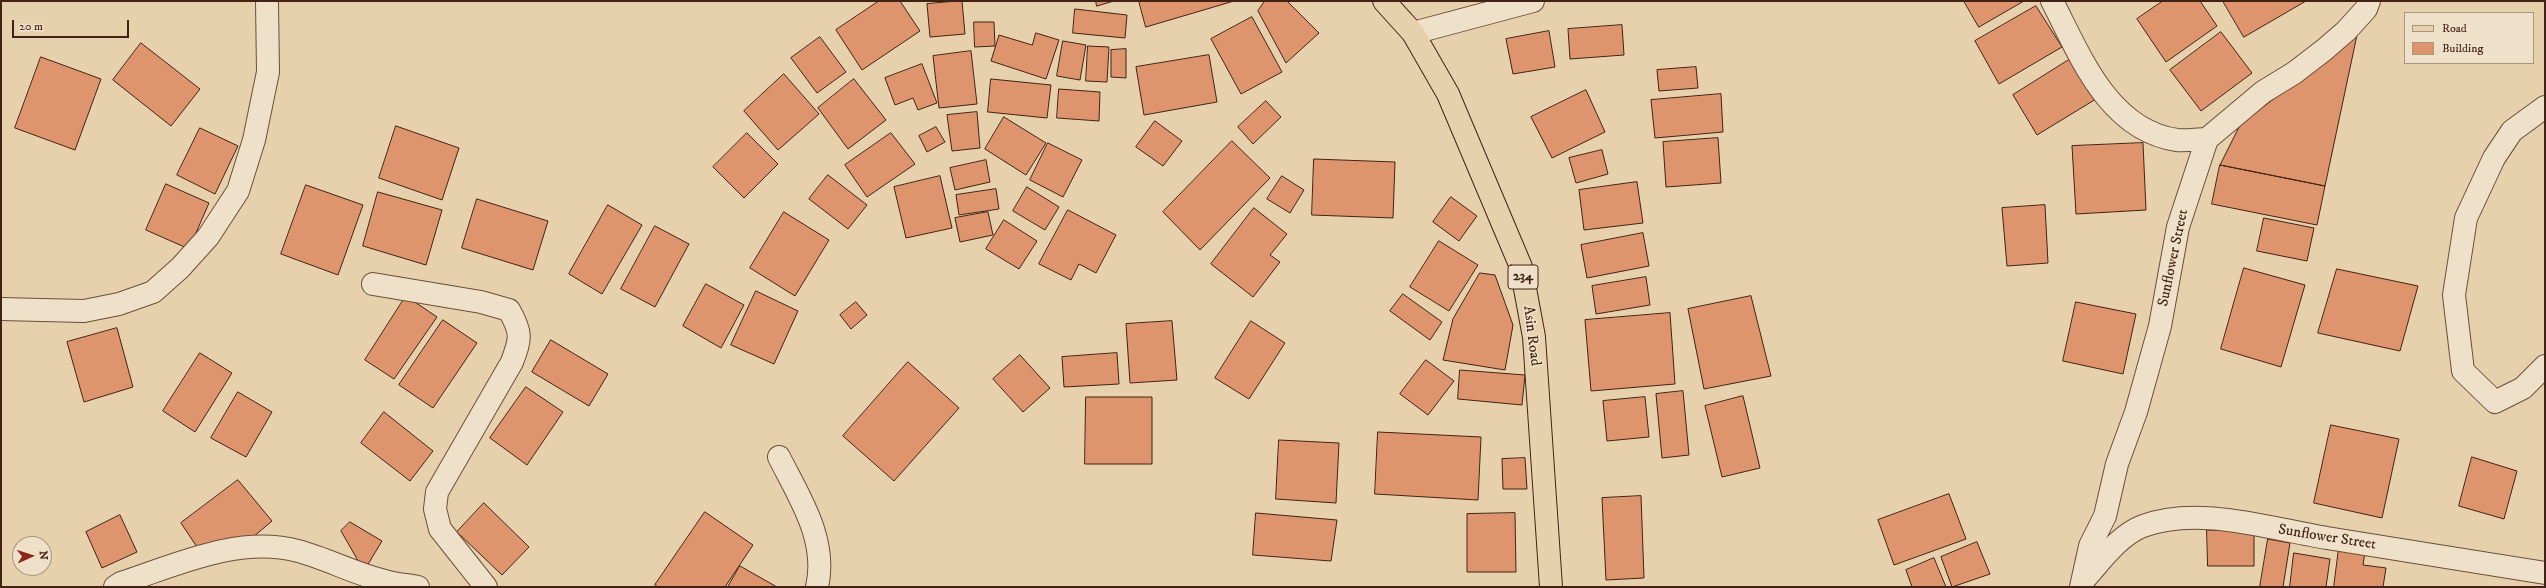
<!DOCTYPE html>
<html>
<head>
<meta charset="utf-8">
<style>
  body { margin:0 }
  #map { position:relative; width:2546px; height:588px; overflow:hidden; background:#e7d1ac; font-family:"IM FELL DW Pica",serif }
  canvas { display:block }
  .frame { position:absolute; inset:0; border:2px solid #422215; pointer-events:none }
  .legend { position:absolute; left:2404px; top:12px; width:130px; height:52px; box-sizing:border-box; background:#efe1c9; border:1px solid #aa9581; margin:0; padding:5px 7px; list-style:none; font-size:12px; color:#422215 }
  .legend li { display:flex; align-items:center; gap:8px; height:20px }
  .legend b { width:20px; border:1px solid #aa9581 }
  .north { position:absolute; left:12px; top:536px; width:40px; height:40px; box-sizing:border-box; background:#efe1c9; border:1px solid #aa9581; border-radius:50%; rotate:87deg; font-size:11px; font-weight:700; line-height:16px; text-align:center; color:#422215 }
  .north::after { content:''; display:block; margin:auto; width:14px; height:18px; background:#8f2418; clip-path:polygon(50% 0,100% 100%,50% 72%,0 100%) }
  .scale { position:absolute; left:12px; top:20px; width:117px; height:18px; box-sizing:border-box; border:2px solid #422215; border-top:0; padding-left:5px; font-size:12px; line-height:14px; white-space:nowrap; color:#422215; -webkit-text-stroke:3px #efe1c9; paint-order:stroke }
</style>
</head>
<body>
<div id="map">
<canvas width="2546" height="588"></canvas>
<div class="frame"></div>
<ul class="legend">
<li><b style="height:5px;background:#e7d1ac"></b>Road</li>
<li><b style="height:11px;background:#de956d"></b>Building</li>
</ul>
<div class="north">N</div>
<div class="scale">20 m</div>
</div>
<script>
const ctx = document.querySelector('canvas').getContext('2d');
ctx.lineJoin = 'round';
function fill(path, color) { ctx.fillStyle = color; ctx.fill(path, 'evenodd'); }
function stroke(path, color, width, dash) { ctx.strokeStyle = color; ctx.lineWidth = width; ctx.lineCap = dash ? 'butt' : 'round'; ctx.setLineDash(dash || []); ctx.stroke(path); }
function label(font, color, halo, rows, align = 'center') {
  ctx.font = font + ' "IM FELL DW Pica",serif'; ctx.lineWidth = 3; ctx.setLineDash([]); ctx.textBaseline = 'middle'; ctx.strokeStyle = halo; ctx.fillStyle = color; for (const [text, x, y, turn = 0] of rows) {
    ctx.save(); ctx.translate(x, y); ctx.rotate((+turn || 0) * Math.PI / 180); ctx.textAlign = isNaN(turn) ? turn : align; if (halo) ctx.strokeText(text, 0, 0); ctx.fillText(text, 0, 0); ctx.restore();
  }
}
const building = new Path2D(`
  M879,1H900L920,31L862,70L836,30Z
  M962,1L965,34L930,37L927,4Z
  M1096,1H1114L1097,6Z
  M1139,1H1234L1146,27Z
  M1265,1H1287L1319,33L1286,63L1258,11Z
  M1964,1H2024L1979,27Z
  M2163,1H2200L2217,26L2166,62L2137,19Z
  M2223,1H2306L2244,37Z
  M2036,6L2062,47L1999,84L1975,41Z
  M1075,9L1127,15L1125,38L1073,33Z
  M1252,17L1282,72L1241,94L1211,39Z
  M974,22H994L995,46L975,47Z
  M1622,25L1624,55L1570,59L1568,29Z
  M1549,31L1555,67L1513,74L1506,39Z
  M2221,32L2252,73L2201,111L2170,70Z
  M1036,33L1059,40L1046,79L991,61L999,35L1032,45Z
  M2357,35L2325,186L2220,165L2240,125Z
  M820,37L846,72L817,93L791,58Z
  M1063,41L1086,45L1080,80L1057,76Z
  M141,43L200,89L171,126L113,80Z
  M1088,46L1109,47L1107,82L1086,81Z
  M1126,49V78L1111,77V50Z
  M971,51L977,104L939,108L933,56Z
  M1209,55L1217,102L1144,115L1136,67Z
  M41,57L101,79L75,150L15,128Z
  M2072,58L2096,99L2037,135L2013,95Z
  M922,64L937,103L918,110L913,98L895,105L885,78Z
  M1696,67L1698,88L1659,91L1657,70Z
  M784,74L819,114L778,150L744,111Z
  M854,79L886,120L848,149L818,108Z
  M991,79L1051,85L1047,118L988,112Z
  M1059,89L1100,92L1099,121L1057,118Z
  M1586,90L1605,132L1552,158L1531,117Z
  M1721,94L1723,132L1655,138L1651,100Z
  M1266,101L1281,117L1253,144L1238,127Z
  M977,112L980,148L952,151L947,115Z
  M1004,117L1046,143L1026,175L985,149Z
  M1155,121L1182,141L1163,166L1136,147Z
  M396,126L459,148L442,200L379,178Z
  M936,127L945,142L927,152L919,136Z
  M200,128L238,146L215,194L177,175Z
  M747,133L778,164L744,198L713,167Z
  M891,133L915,164L867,197L845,165Z
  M1718,138L1721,183L1666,187L1663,142Z
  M1232,141L1270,178L1200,250L1163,212Z
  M1048,143L1082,160L1063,197L1030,180Z
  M2143,143L2146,210L2076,214L2072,146Z
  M1602,150L1608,174L1576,183L1569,158Z
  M1314,159L1395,162L1393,218L1312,215Z
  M986,160L990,182L955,190L950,168Z
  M2220,165L2325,186L2317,225L2212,204Z
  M828,175L867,205L848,229L809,199Z
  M940,176L952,228L906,238L894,187Z
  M1282,176L1304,190L1290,213L1267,199Z
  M1637,182L1643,223L1584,230L1579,190Z
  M166,184L209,203L189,249L146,230Z
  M306,185L363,205L338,275L281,254Z
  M1027,187L1059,207L1045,230L1013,211Z
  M996,189L999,209L959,215L956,195Z
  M378,192L442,210L426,265L363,246Z
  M1451,197L1477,216L1459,241L1433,222Z
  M477,199L548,221L533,270L462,248Z
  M608,205L642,225L602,294L569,274Z
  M2045,205L2048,263L2007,266L2002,208Z
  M1254,208L1287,234L1270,255L1280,262L1253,297L1211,264Z
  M1068,210L1116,235L1096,273L1079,264L1071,280L1039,264Z
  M784,212L829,240L795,296L750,268Z
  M988,212L993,235L960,242L955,218Z
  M2264,218L2314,228L2307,261L2257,251Z
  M1004,220L1037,241L1019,269L986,249Z
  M655,226L689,244L655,307L621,289Z
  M1643,233L1649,266L1587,278L1581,245Z
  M1439,241L1478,265L1449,311L1410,287Z
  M2244,268L2305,285L2281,367L2221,349Z
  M2337,269L2418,286L2400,351L2318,333Z
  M1480,273L1495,275L1513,325L1505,370L1443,360L1453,319Z
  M1646,277L1650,305L1596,314L1592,286Z
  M706,284L744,305L721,348L683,326Z
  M756,291L798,311L774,364L731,345Z
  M1403,294L1442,322L1430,340L1390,311Z
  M406,296L437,317L394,379L365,360Z
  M1751,296L1771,376L1704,389L1688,309Z
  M856,302L867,315L851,329L840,315Z
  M2076,302L2136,314L2123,374L2063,361Z
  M1670,313L1675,384L1591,391L1585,320Z
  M443,320L477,343L433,408L399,385Z
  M1172,321L1177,380L1130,383L1126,324Z
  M1251,321L1285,343L1249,399L1215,378Z
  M117,328L133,387L84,402L67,342Z
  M551,340L608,374L589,406L532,372Z
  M200,353L232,373L195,432L163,411Z
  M1117,353L1119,384L1064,387L1062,357Z
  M1020,355L1050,388L1023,412L993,379Z
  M1426,360L1454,381L1428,415L1400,394Z
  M908,362L959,408L894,481L843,436Z
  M1460,370L1525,375L1522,405L1458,399Z
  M526,387L563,412L527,465L490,438Z
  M1683,391L1689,455L1662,458L1656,394Z
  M238,392L272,412L246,457L211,438Z
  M1743,396L1760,468L1722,477L1705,406Z
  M1086,397H1152V464H1085Z
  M1645,397L1649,437L1607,441L1603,401Z
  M384,412L433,451L410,481L361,443Z
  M2331,425L2399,439L2382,518L2314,503Z
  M1378,432L1481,437L1478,500L1375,494Z
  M1279,440L1339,443L1336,503L1276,499Z
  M2472,457L2517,471L2504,519L2459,506Z
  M1525,458L1527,489H1503L1502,459Z
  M238,480L272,521L246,543L197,547L181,523Z
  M1949,494L1966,539L1894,565L1878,520Z
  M1641,496L1644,578L1606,580L1602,498Z
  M484,503L529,547L502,575L457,532Z
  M705,512L753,545L725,587H658L655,585Z
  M1256,513L1337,520L1331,561L1253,555Z
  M1515,513L1516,572H1467V514Z
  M120,515L137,552L102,568L86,532Z
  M350,522L382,541L364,571L341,531Z
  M2207,530L2254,531V566H2208Z
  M2268,539L2290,543L2283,587H2260Z
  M1977,542L1990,574L1952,587L1941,557Z
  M2339,548L2365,552L2363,565L2386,568L2383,587H2334Z
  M2294,553L2330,559L2326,587H2290Z
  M1934,558L1946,587H1912L1906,570Z
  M740,566L777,587H728Z`);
fill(building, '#de956d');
stroke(building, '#422215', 1);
const minor = new Path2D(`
  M2052,1C2080,55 2108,130 2177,140C2186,141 2197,139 2207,139
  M1413,33L1533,1
  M2545,107L2512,131L2494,158L2466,218L2454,295L2463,371L2495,402L2523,388L2545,366
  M373,284L481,302L509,310C522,333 521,338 512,362L437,492L435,509L440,529L486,587
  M1,309L84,311L119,304L153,292L180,268L208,237L238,191L254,140L268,72L267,1
  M779,457C799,497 828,540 817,587
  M2083,581C2100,562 2119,535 2143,526C2198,505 2271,529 2327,538C2400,550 2472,561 2545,573
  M115,587L121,583C176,565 239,535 298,551C328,559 355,574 385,581C396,584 407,585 418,587
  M2081,587L2090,546L2105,516L2117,464L2136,412L2160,326L2178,227L2207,139L2263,92L2294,73L2324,50L2346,31L2366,9L2369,1`);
const major = new Path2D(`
  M1384,1L1413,33L1448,94L1521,267L1534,337L1551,587`);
stroke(minor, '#6b4e3b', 24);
stroke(major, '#422215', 24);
stroke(minor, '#efe1c9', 22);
stroke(major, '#e7d1ac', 22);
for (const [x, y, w] of [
  [1523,277,30]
]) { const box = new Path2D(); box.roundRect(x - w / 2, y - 12, w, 24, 3); ctx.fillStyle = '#efe1c9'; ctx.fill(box); stroke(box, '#422215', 1); }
label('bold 14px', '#422215', null, [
  ["234",1523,277]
]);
label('15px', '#422215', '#efe1c9', [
  ["Sunflower Street",2174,258,-78],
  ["Asin Road",1531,336,83],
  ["Sunflower Street",2327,538,9]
]);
</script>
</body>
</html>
